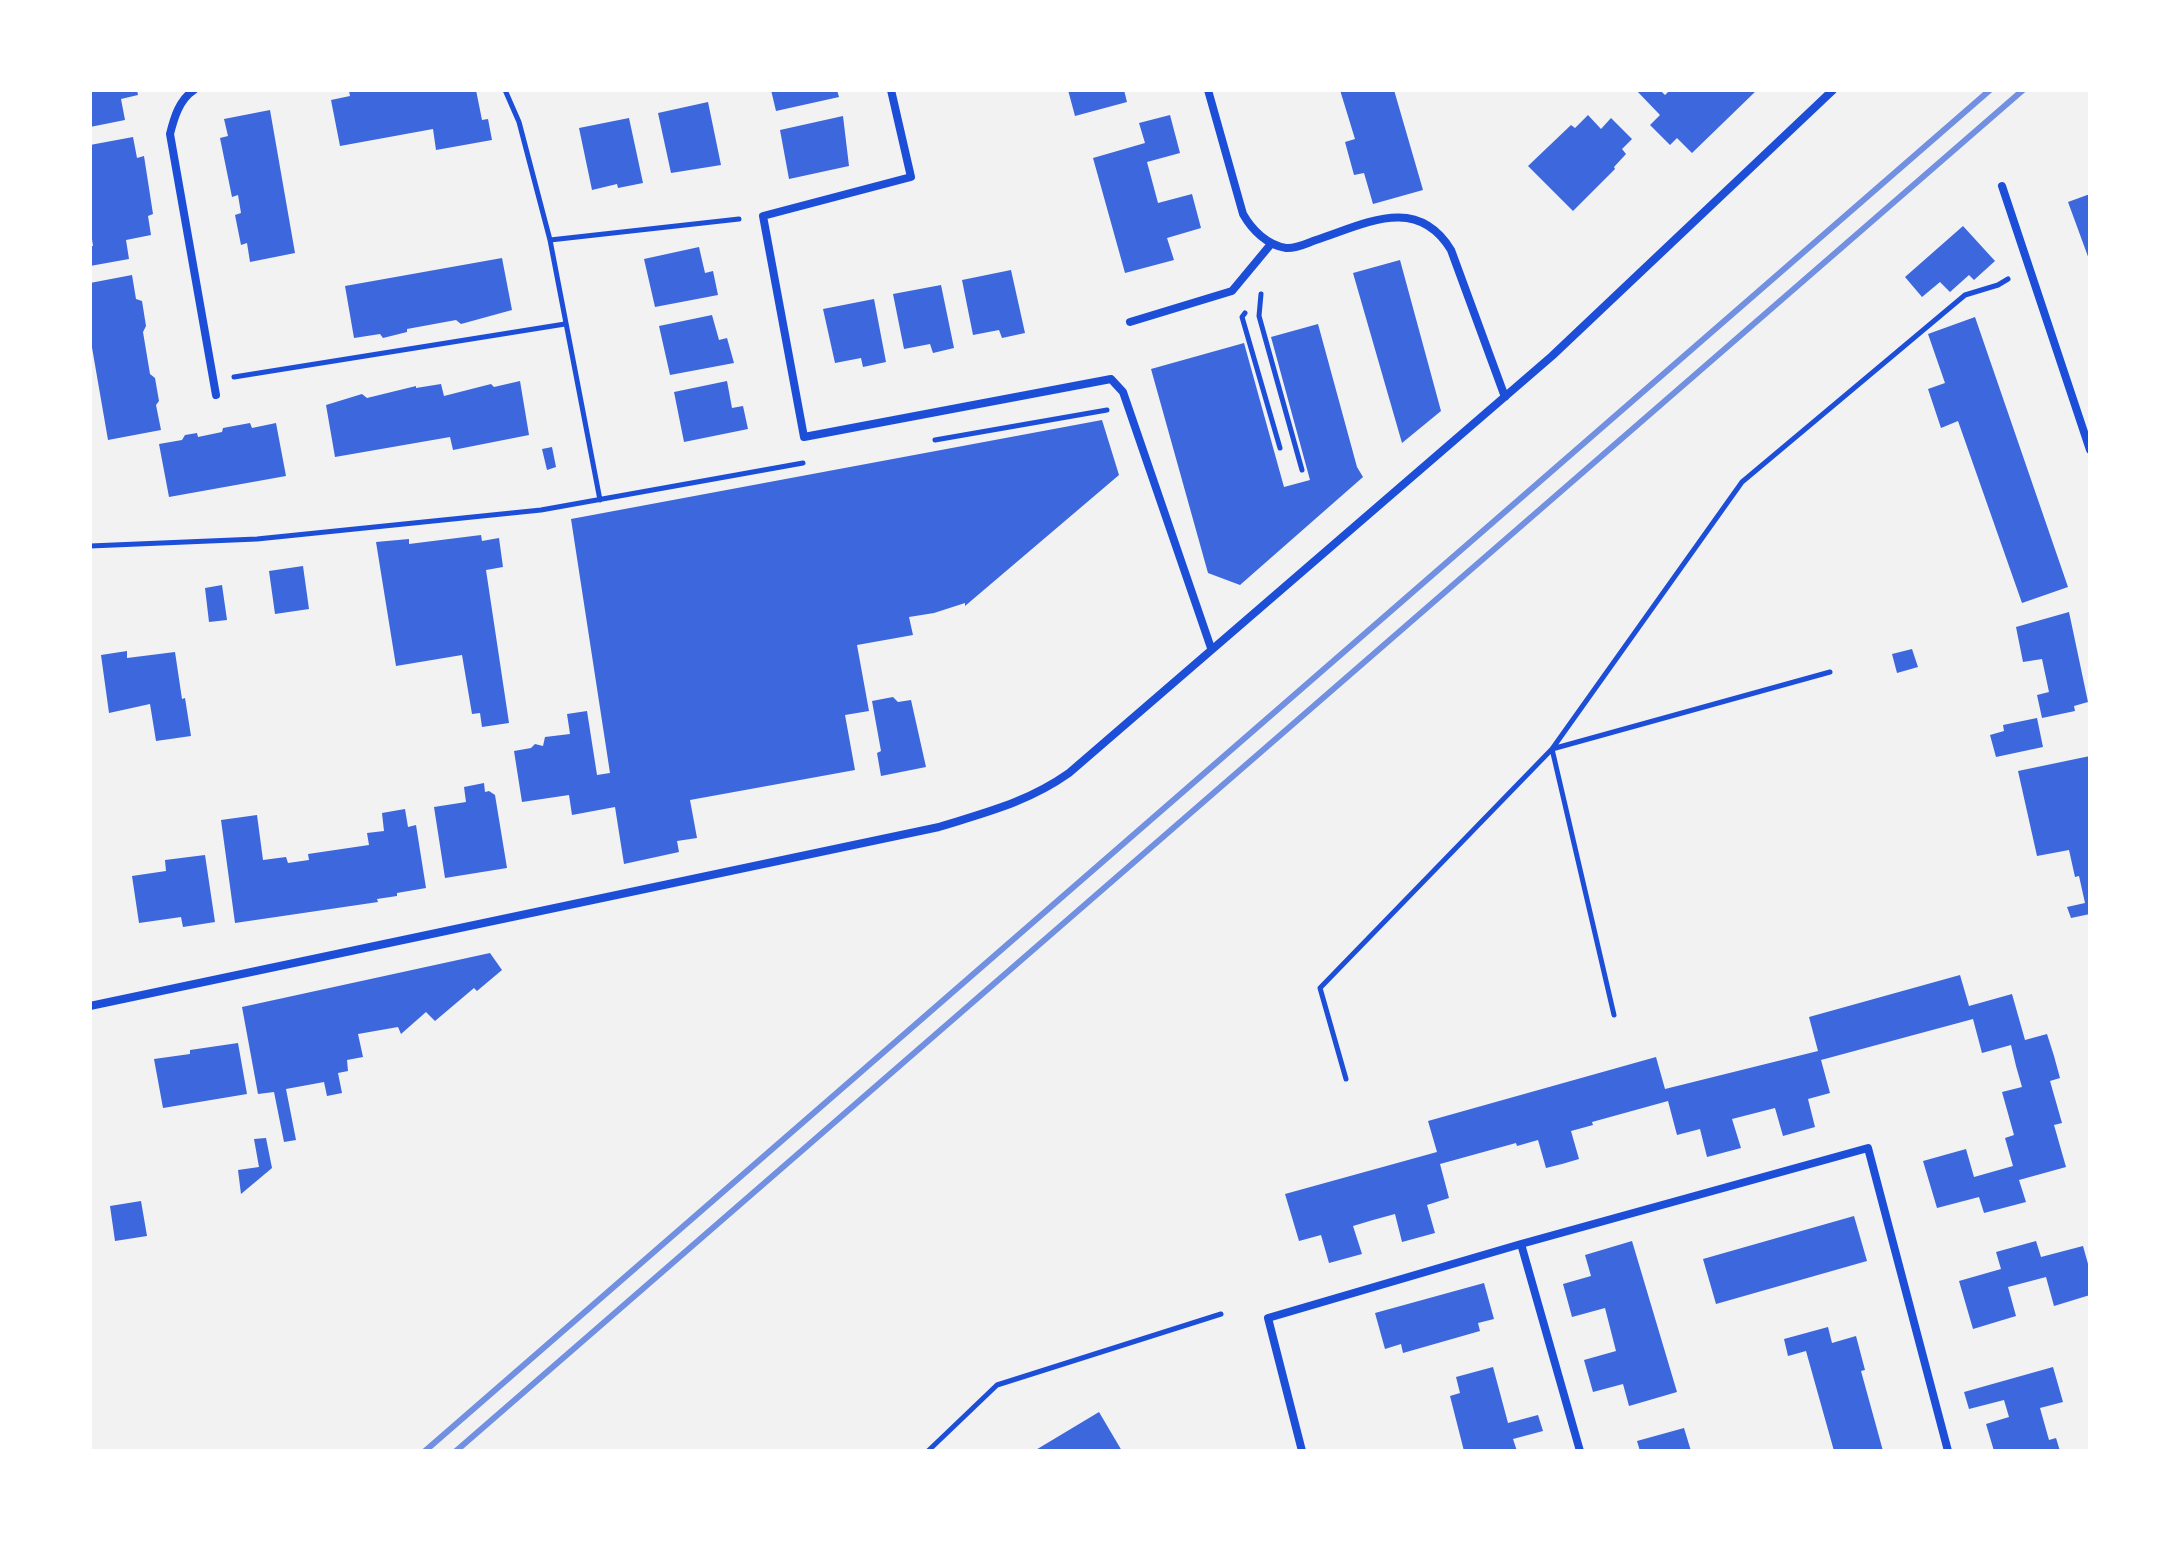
<!DOCTYPE html>
<html>
<head>
<meta charset="utf-8">
<style>
  body { margin:0 }
  #map { position:relative; width:2180px; height:1541px; overflow:hidden; background:#f2f2f2; font-family:Mulish,sans-serif }
  canvas { display:block }
  .frame { position:absolute; inset:0; border:92px solid #fff; pointer-events:none }
</style>
</head>
<body>
<div id="map">
<canvas width="2180" height="1541"></canvas>
<div class="frame"></div>
</div>
<script>
const ctx = document.querySelector('canvas').getContext('2d');
ctx.lineJoin = 'round';
function fill(path, color) { ctx.fillStyle = color; ctx.fill(path, 'evenodd'); }
function stroke(path, color, width, dash) { ctx.strokeStyle = color; ctx.lineWidth = width; ctx.lineCap = dash ? 'butt' : 'round'; ctx.setLineDash(dash || []); ctx.stroke(path); }
fill(new Path2D(`
  M90,90H137L138,95L121,99L125,120L90,127Z
  M476,90L482,120L488,119L492,140L436,150L433,129L340,146L331,100L350,96L349,91Z
  M771,90H837L839,97L776,111Z
  M1068,90H1124L1127,102L1075,116Z
  M1340,90H1394L1423,190L1373,204L1364,173L1354,175L1345,142L1355,139Z
  M1636,90H1660L1665,95L1670,90H1757L1692,153L1677,138L1670,145L1650,125L1660,115Z
  M708,102L721,165L671,173L658,113Z
  M270,110L295,253L250,262L247,243L241,245L235,215L241,213L238,195L232,197L220,138L228,136L224,119Z
  M1170,115L1180,153L1147,162L1158,203L1192,194L1201,228L1167,238L1174,260L1125,273L1093,158L1145,143L1139,123Z
  M1588,115L1601,129L1611,118L1632,139L1622,149L1626,154L1614,167L1615,169L1573,211L1528,166L1571,125L1575,128Z
  M843,116L849,166L789,179L780,130Z
  M629,118L643,183L618,188L617,184L592,190L579,128Z
  M133,137L137,158L144,156L153,214L148,216L151,235L126,240L129,259L90,266V246H93L90,225V145Z
  M2090,194V262L2068,202Z
  M1963,226L1995,261L1974,280L1969,275L1950,292L1940,282L1922,297L1905,277Z
  M699,247L705,273L713,271L718,295L655,307L644,259Z
  M502,258L512,310L461,324L456,320L407,329V332L383,338L380,334L354,338L345,286Z
  M1400,260L1441,411L1402,443L1353,273Z
  M1011,270L1025,333L1002,338L999,330L973,335L962,280Z
  M132,275L136,299L142,301L146,326L143,332L150,374L155,378L159,401L156,405L161,430L108,440L90,336V283Z
  M941,285L954,348L933,353L930,344L904,349L893,294Z
  M874,299L886,362L863,367L861,358L835,363L823,309Z
  M712,315L719,340L727,338L734,363L670,375L659,326Z
  M1975,317L2068,587L2022,603L1958,421L1941,428L1928,389L1945,383L1928,334Z
  M1318,324L1357,467L1363,477L1240,585L1208,573L1151,369L1244,343L1284,487L1310,480L1271,337Z
  M520,381L529,435L453,450L450,437L335,457L326,405L362,394L367,398L416,386V388L441,384L444,396L491,384L494,387Z
  M727,381L732,408L743,406L748,429L684,442L674,392Z
  M1102,420L1119,475L965,606V603L934,613L909,617L913,635L857,645L869,711L845,715L855,770L690,800L697,838L677,841L679,852L624,864L615,807L572,815L569,795L522,802L514,751L531,748L535,744L543,746L545,737L570,734L567,714L587,711L597,775L610,773L571,519Z
  M250,423L252,428L276,423L286,476L169,497L159,444L182,440L185,435L197,433L198,437L222,432L223,428Z
  M552,447L556,467L547,470L542,449Z
  M481,535L482,541L499,538L503,567L486,570L509,723L482,727L480,713L472,714L462,655L396,666L376,542L409,539V544Z
  M303,566L309,609L275,614L269,571Z
  M222,585L227,620L209,622L205,588Z
  M2069,612L2088,702L2074,706L2075,711L2042,718L2037,695L2049,692L2042,659L2023,662L2016,627Z
  M1912,649L1918,667L1897,673L1892,654Z
  M127,651V658L175,652L182,699L185,698L191,736L156,741L150,704L109,713L101,655Z
  M893,697L898,702L911,700L926,767L881,776L877,753L881,751L872,701Z
  M2037,718L2043,747L1996,757L1990,735L2004,731L2003,725Z
  M2090,756V914L2071,918L2067,907L2085,903L2079,876L2075,877L2069,850L2037,856L2018,771Z
  M484,783L485,792L489,791L495,795L507,868L445,878L434,807L466,802L464,787Z
  M405,809L408,827L416,825L426,888L397,893V896L377,899L378,902L235,923L221,820L257,815L263,860L286,857L288,863L309,860L308,854L369,845L367,833L384,831L382,813Z
  M205,855L215,922L183,927L181,917L139,923L132,876L166,871L165,860Z
  M490,953L502,970L477,991L474,988L435,1021L426,1012L401,1034L398,1027L358,1034L363,1057L347,1060L348,1071L338,1073L342,1093L327,1096L324,1082L286,1089L296,1140L284,1142L274,1092L258,1094L242,1007Z
  M1960,975L1969,1006L2012,994L2025,1040L2047,1034L2054,1056L2060,1078L2050,1081L2062,1123L2054,1125L2066,1167L2019,1180L2026,1202L1984,1213L1979,1197L1937,1208L1923,1161L1966,1149L1974,1177L2013,1166L2005,1138L2014,1135L2002,1092L2022,1087L2016,1066L2011,1045L1982,1053L1973,1019L1821,1060L1830,1093L1808,1099L1815,1127L1783,1136L1775,1108L1732,1119L1741,1148L1707,1157L1700,1129L1677,1135L1668,1101L1592,1122L1593,1125L1571,1131L1579,1159L1562,1164L1546,1168L1538,1140L1517,1146L1516,1143L1440,1164L1449,1198L1427,1205L1435,1233L1402,1242L1395,1214L1373,1220L1353,1226L1362,1254L1329,1263L1321,1235L1299,1241L1285,1194L1437,1152L1428,1121L1656,1057L1665,1089L1818,1051L1809,1017Z
  M238,1043L247,1094L163,1108L154,1059L190,1054V1050Z
  M266,1138L272,1168L241,1194L238,1170L259,1167L254,1139Z
  M141,1201L147,1236L115,1241L110,1206Z
  M1854,1216L1867,1261L1716,1304L1703,1259Z
  M1632,1241L1677,1392L1629,1406L1623,1384L1593,1392L1584,1360L1616,1351L1605,1308L1572,1317L1563,1284L1591,1276L1585,1255Z
  M2036,1241L2041,1257L2083,1246L2090,1271V1295L2054,1306L2046,1277L2008,1287L2016,1316L1973,1329L1959,1281L2001,1269L1996,1252Z
  M1484,1283L1494,1319L1478,1323L1480,1331L1403,1353L1401,1344L1385,1349L1375,1313Z
  M1828,1327L1832,1343L1856,1336L1865,1370L1861,1371L1883,1451H1834L1806,1351L1788,1356L1784,1339Z
  M1493,1367L1508,1423L1538,1415L1543,1431L1513,1439L1517,1451H1464L1450,1396L1460,1393L1456,1377Z
  M2053,1367L2063,1402L2040,1408L2049,1440L2056,1438L2060,1451H1994L1986,1424L2009,1417L2004,1400L1969,1409L1964,1392Z
  M1099,1412L1122,1451H1034Z
  M1684,1428L1691,1451H1640L1637,1441Z`), '#3d67dc');
stroke(new Path2D(`
  M505,90L519,122L550,240L600,500
  M550,240L739,219
  M1261,294L1259,316L1302,470
  M1245,313L1242,317L1280,448
  M234,377L565,324
  M935,440L1107,410
  M90,546L257,539L541,510L803,463
  M1614,1015L1552,749L1830,672
  M1346,1079L1320,988L1552,749L1742,482L1965,295L1998,285L2008,279
  M928,1451L997,1385L1221,1314`), '#1d4ed8', 5);
stroke(new Path2D(`
  M194,90C179,100 174,118 170,134L216,395
  M891,90L911,177L763,216L804,437L1111,379L1123,392L1211,648
  M1208,90L1243,214C1252,230 1267,245 1286,248C1296,249 1307,243 1316,240C1365,224 1417,194 1451,250L1505,397
  M2002,186L2090,450
  M1130,322L1232,291L1271,244
  M90,1006L939,827C987,812 1028,802 1069,773L1552,356L1833,90
  M1302,1451L1268,1318L1521,1244
  M1580,1451L1521,1244L1868,1148L1948,1451`), '#1d4ed8', 8);
stroke(new Path2D(`
  M425,1451L1990,90
  M456,1451L2023,90`), '#7290e2', 6);
</script>
</body>
</html>
